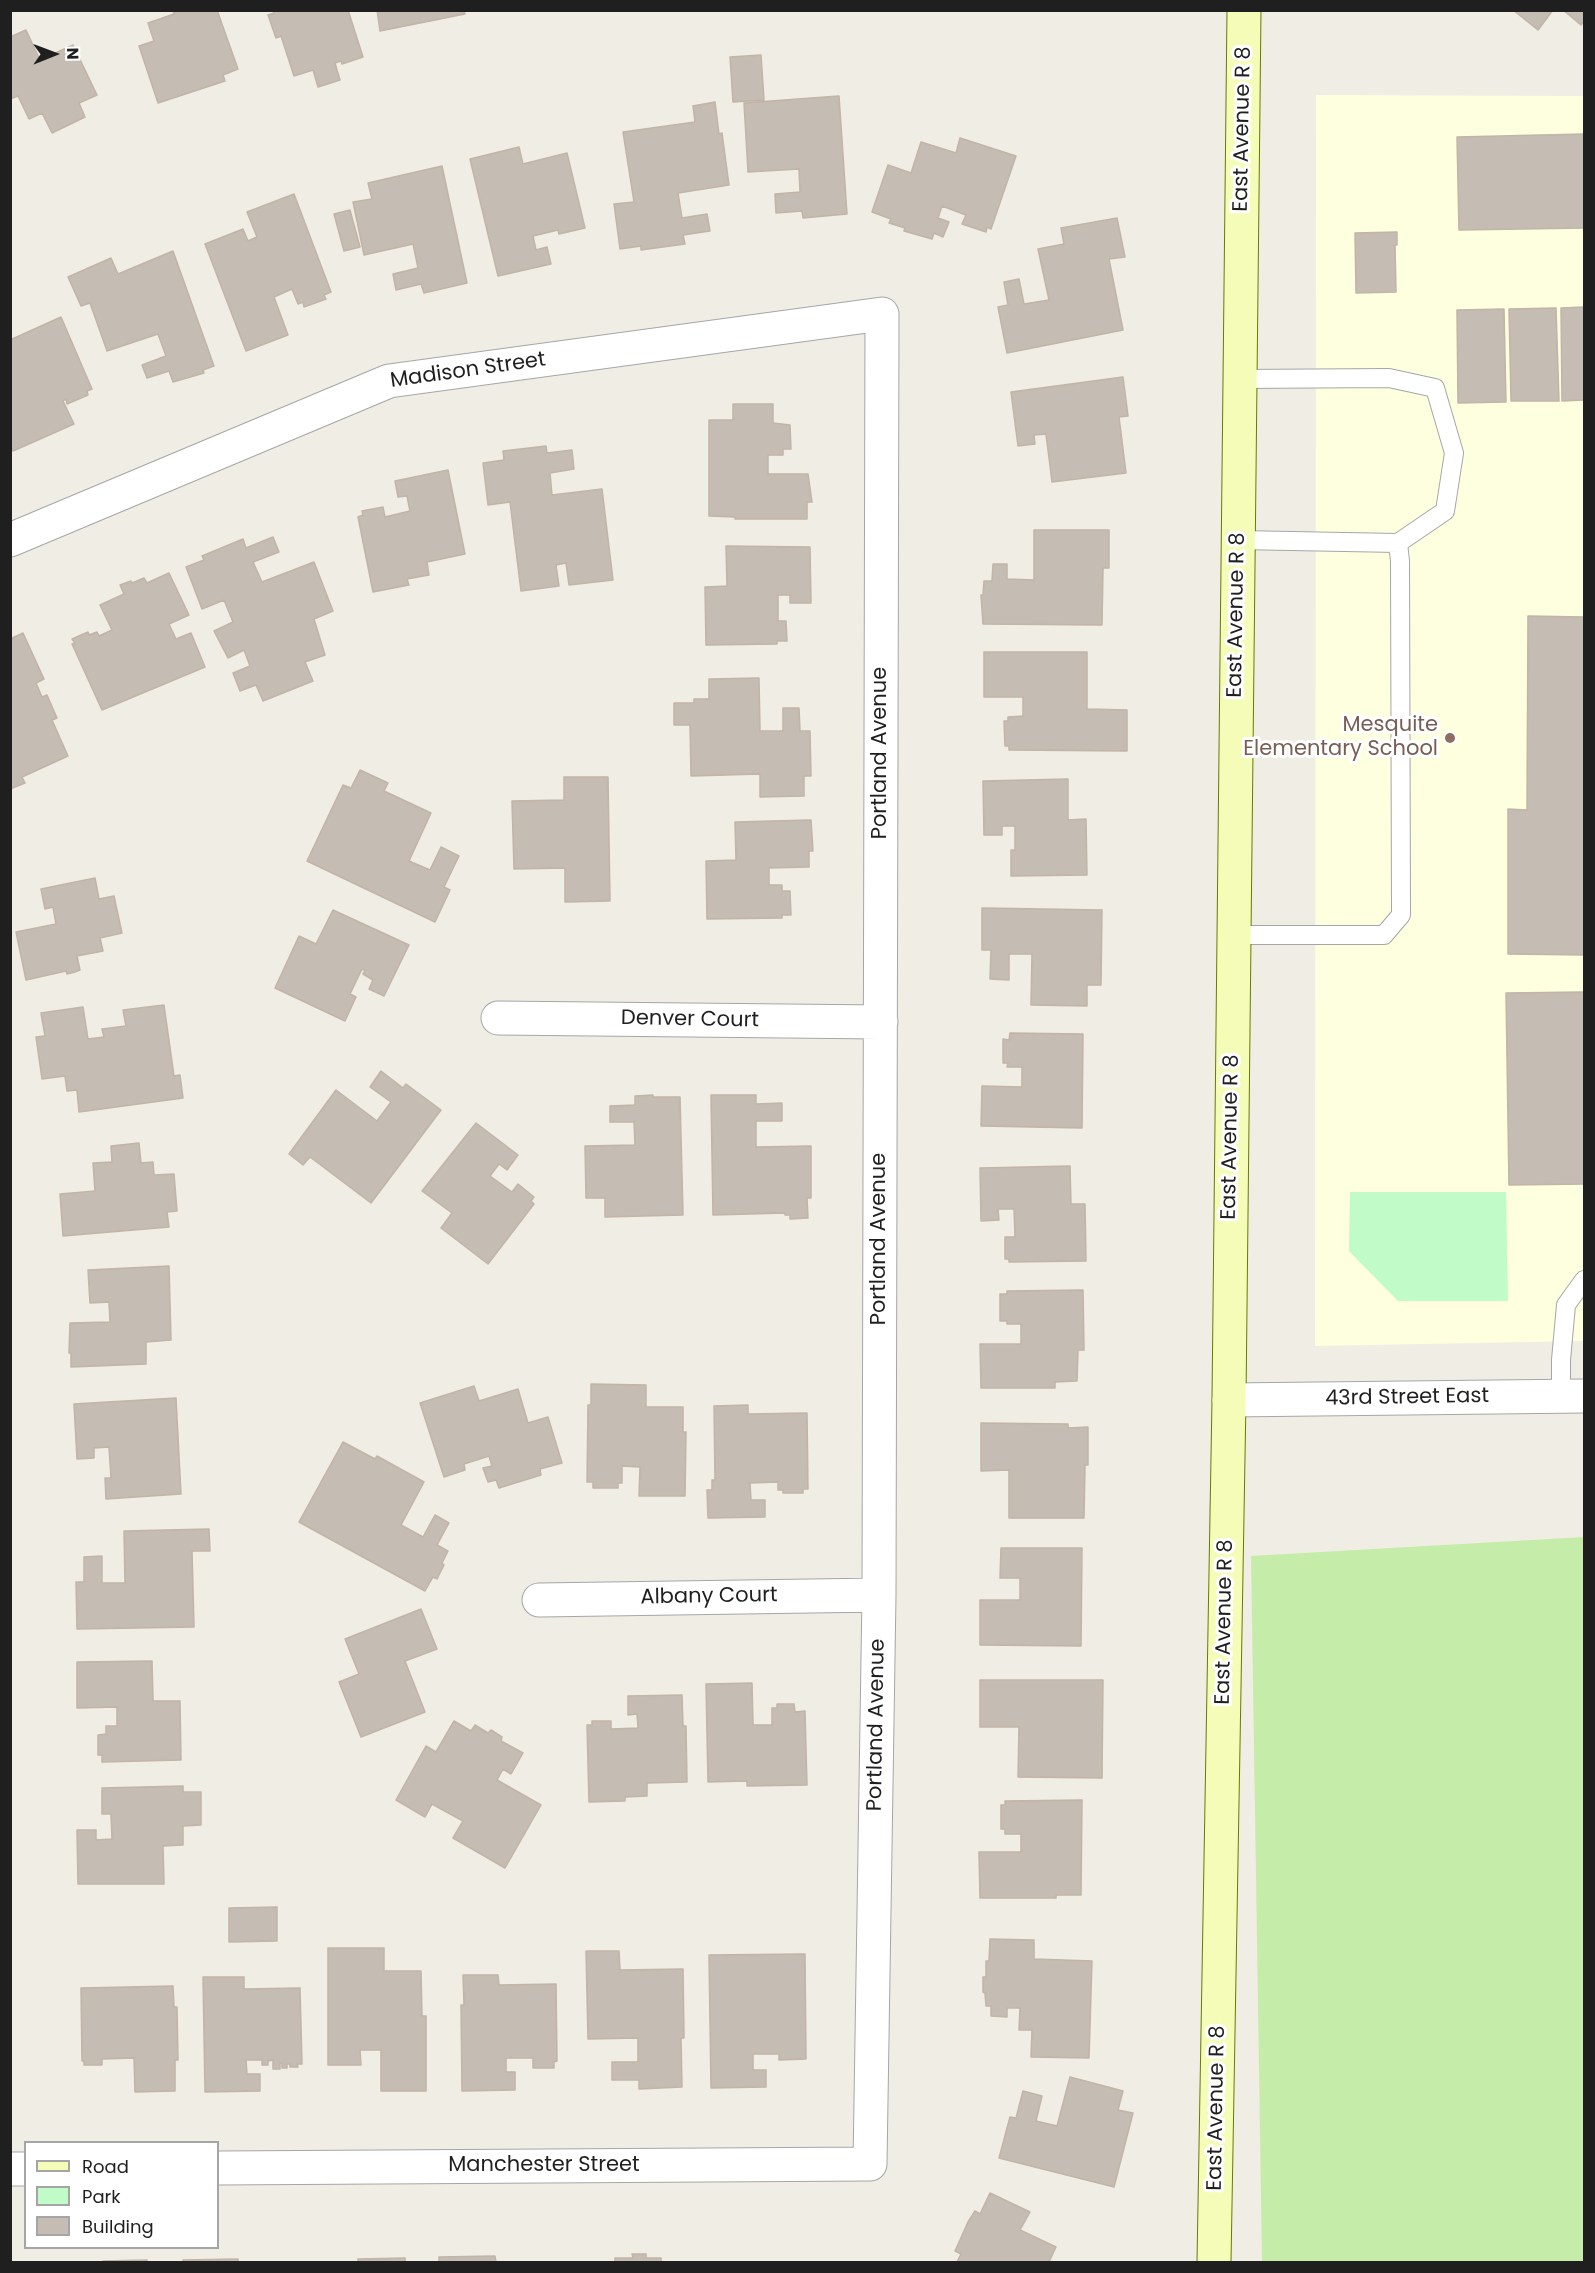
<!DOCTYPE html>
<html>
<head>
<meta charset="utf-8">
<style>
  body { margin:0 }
  #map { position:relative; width:1595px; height:2273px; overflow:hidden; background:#f0ede5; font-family:Poppins,sans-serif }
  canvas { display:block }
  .frame { position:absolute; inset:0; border:12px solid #1f1f1f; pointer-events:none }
  .legend { position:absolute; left:24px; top:2141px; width:195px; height:108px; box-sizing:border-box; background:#fff; border:2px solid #a5a5a5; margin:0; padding:8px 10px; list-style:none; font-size:18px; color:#1f1f1f }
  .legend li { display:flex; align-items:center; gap:12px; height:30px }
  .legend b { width:30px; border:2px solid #a5a5a5 }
  .north { position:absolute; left:24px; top:24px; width:60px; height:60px; -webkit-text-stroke:4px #fff; paint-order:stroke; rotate:89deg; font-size:16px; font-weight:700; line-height:24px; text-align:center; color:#1f1f1f }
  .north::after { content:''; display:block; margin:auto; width:21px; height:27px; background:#1f1f1f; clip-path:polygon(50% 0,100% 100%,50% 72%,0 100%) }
</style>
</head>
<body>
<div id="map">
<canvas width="1595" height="2273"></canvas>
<div class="frame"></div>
<ul class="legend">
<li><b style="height:8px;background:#f4fcb7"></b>Road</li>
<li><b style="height:16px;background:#c0fbc8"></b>Park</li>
<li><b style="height:16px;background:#c5bcb4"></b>Building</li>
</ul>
<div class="north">N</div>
</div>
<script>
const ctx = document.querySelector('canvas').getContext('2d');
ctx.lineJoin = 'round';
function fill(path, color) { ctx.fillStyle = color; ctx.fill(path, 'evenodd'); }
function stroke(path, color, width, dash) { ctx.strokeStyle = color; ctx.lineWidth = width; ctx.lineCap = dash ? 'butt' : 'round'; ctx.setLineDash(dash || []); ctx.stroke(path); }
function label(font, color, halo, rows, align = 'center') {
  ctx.font = font + ' Poppins,sans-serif'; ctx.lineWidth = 6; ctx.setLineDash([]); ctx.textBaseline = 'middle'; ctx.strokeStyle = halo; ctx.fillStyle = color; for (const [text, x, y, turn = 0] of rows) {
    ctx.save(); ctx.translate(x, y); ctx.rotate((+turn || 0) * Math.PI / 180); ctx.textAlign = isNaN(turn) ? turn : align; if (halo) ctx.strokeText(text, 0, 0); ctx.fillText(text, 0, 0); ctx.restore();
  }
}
fill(new Path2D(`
  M1316,95L1584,96V1341L1315,1346Z`), '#fdffdf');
fill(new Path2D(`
  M1584,1537V2262H1262L1251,1556Z`), '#c6eca9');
fill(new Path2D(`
  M1350,1192H1506L1508,1301H1398L1349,1251Z`), '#c0fbc8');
const building = new Path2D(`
  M173,10H217L238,69L223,75L225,81L158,103L139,46L154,41L148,23L174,14Z
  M273,10H348L363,57L342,64L341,61L335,63L340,80L318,87L313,70L294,76L281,36L276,38L268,15L274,13Z
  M377,10H464L465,14L380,31Z
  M1513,10H1553L1538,30Z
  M1563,10H1584V21L1581,25Z
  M26,30L40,60L73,45L97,95L79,103L85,117L52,133L42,113L29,119L18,96L10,99V37Z
  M761,55L764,100L733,102L730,57Z
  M839,96L847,214L803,218L802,211L776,213L775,194L800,192L799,169L748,172L744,103Z
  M715,102L719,134L722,133L729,185L678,193L682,218L707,214L710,231L683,235L685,244L641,250V246L620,249L614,204L634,202L623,132L695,122L693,106Z
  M1584,134V228L1459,230L1457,137Z
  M960,138L1016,156L991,229L987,227L986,232L962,224L966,215L942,206L938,218L949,222L943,237L934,233L932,239L904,231L905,228L889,223L891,219L872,212L888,165L911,173L921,142L956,153Z
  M519,147L523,164L567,153L585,228L559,234L558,230L533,236L536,250L547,247L551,264L498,276L470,159Z
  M442,166L467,283L424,293L421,284L396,290L393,274L418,268L413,244L364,255L353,202L372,199L368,183Z
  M294,194L331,292L324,295L326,299L304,307L303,302L298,304L292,289L274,297L288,335L246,351L205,244L243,229L248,241L257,237L247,212Z
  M350,210L360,247L344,251L334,214Z
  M1117,218L1125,257L1109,259L1123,330L1007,353L998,307L1008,305L1004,282L1019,279L1024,304L1049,300L1038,249L1064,244L1061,228Z
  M1397,232V245H1395L1396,292L1356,293L1355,233Z
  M173,251L214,366L203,370L204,373L173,382L169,371L147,378L142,365L166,356L158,334L107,351L90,303L81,306L68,277L111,258L118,274Z
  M1584,307V400L1562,401L1561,308Z
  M1556,308L1559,401H1511L1509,309Z
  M1504,309L1506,402L1458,403L1457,310Z
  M61,317L92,389L87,391L88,395L67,404L66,399L63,401L74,424L13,451L10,446V340Z
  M1123,377L1128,416L1119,417L1126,473L1052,482L1046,434L1034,435L1035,444L1018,446L1011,392Z
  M733,404H773V423L790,425L791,449H783V455H768V474H808L812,502H807V519H735V517L709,516V420H733Z
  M546,446L547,453L572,450L574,469L550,473L552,495L602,489L613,580L569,585L566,563L556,565L559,586L521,591L510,502L488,505L483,463L504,460L503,451Z
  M448,470L465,554L427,562L429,575L407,579L409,585L373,592L358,517L363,515L362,511L383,507L385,517L410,511L407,496L398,497L395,481Z
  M1034,530H1109V568H1103L1102,625L983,624L981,595H983L984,581H992L993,564H1007V579L1034,580Z
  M273,537L279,552L253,562L262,582L314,562L333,611L314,619L325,655L305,662L313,681L263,701L256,685L240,691L233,673L250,666L244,650L228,658L214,631L233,622L224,600L202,609L186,567L204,560L202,556L243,539L246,548Z
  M726,546L810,547L811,603H790V595H778V621H786L787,641H777V644L706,645L705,587L727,586Z
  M169,573L189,615L169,624L176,639L191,633L205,667L102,710L72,644L75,643L72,639L88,632L89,635L97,632L99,636L112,630L100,605L124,594L120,585L131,581L132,583L144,578L147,583Z
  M1528,616L1584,617V955L1508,954V809L1527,810Z
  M23,633L44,679L36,683L42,697L47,695L57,718L52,720L68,756L22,777L25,783L10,789V639Z
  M984,652H1087V709L1127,710V751L1009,750V746H1005L1004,721H1008V717L1023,716V697H984Z
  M759,678L760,731H783V708H799L800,731H810L811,776H804V796L760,797V774L691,776L690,725H674V703H694V699H709V679Z
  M360,770L388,783L384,791L431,813L409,861L430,870L441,847L459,856L444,887L450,890L435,922L307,861L343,785L351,788Z
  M564,777H608L610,901L565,902V868L514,869L512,801L564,800Z
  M1068,779V820L1086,819L1087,875L1011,876V850H1015V826H1002V835H984L983,781Z
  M811,820L813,851H809V867L769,868V885H782V891H790L791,915H782V918L707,919L706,861L736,860L735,822Z
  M95,878L99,899L114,896L122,933L100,938L103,951L77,956L80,970L75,972L67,974L66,971L26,980L16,932L56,924L53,907L45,909L41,889Z
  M982,908L1102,910L1101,985H1087V1006L1031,1005L1032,954H1009V980L990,979L991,950H982Z
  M333,910L409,945L384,996L369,989L373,980L363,974L365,971L362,969L350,994L356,997L345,1021L275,988L299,936L316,944Z
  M1584,992V1184L1509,1185L1506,993Z
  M164,1005L174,1076L180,1075L183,1098L79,1112L77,1090L67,1091L65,1076L42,1079L36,1037L45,1036L41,1013L83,1007L88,1039L104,1037L102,1029L126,1026L123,1010Z
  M1010,1033L1083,1034L1082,1128L981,1126L982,1086L1022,1087V1067H1007L1008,1063H1003V1039L1009,1040Z
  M381,1071L403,1088L406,1084L441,1110L371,1203L310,1157L303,1165L289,1154L336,1090L377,1121L391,1102L370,1087Z
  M653,1095V1097H680L683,1215L605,1217V1198H586L585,1146L635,1145L634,1122H610V1106L635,1105V1096Z
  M711,1095H756V1104L782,1103V1121H756V1147L811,1146V1198H807L808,1218L790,1219V1215H785V1213L713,1215Z
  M476,1123L518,1155L507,1170L499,1164L490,1176L512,1192L518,1184L534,1197L531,1201L534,1204L488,1264L441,1228L452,1213L422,1191Z
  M139,1143L141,1163L153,1162L154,1175L174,1174L177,1211L167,1212L169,1227L63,1236L60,1194L95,1191L93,1163L112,1162L111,1146Z
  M1070,1166L1071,1204H1085L1086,1261L1009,1262V1259H1005V1237H1015L1014,1209H998L999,1220L981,1221L980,1168Z
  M169,1266L171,1340L146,1342V1364L71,1367V1353H69L70,1323L110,1322L109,1302L90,1303L88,1270Z
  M1083,1290L1084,1350H1078L1077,1381L1055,1382V1388H981L980,1344H1021V1324H1007V1321H1000V1294H1007V1291Z
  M591,1384L646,1385V1407H683V1432H686L685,1496H639L640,1467L622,1466V1483H618V1488H593V1482H587L588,1405H591Z
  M474,1386L479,1401L518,1389L528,1423L548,1417L562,1463L540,1469L541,1475L499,1488L496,1480L488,1482L483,1468L492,1466L489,1456L464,1464L465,1470L444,1477L420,1403Z
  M176,1398L181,1494L106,1499L105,1478H111L109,1447L94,1448V1458L77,1459L74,1404Z
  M748,1405V1414L807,1413L808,1489H803V1493H783V1490H778V1482L750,1483L751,1500H765V1517L708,1518L707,1490H712V1480H715L714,1406Z
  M981,1423L1068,1424V1428L1088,1427V1465H1085L1084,1518H1009V1470L981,1471Z
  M343,1442L375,1459L377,1456L424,1482L401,1525L423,1537L435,1515L449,1523L437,1545L448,1551L442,1563L444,1565L437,1579L433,1577L425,1591L299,1522Z
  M209,1529L210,1551H192L194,1627L77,1629L76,1582H84V1557L102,1556V1583H125L124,1531Z
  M1001,1548H1082L1081,1646L980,1645V1600H1020V1578H1000Z
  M421,1609L437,1649L405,1661L425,1712L361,1737L339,1682L359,1674L345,1639Z
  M152,1661L153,1701H180L181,1760L102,1762V1755H98V1735L106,1734V1726H117V1707L77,1708V1662Z
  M980,1680H1103L1102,1778L1018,1777L1019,1727H980Z
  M752,1683L753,1725H772V1708H777V1704H794L795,1712L805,1711L807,1785L747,1786V1781L708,1782L706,1684Z
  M682,1695L683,1726H686L687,1782L647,1783V1796L625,1797V1801L589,1802L587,1725H592V1721H611V1729L638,1728L637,1714L628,1715V1696Z
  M454,1721L471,1731L475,1725L488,1733L491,1730L502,1737L501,1741L523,1753L511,1774L503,1769L497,1780L541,1805L505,1868L453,1838L463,1821L432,1804L425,1817L396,1800L426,1746L436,1752Z
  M183,1786V1792H201V1825L183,1826V1845L163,1846L164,1884H78L77,1830H96V1840L112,1839L111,1814H102V1788Z
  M1082,1800L1081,1895H1056V1898H980L979,1852H1021V1834H1005V1829H1001V1805H1005V1801Z
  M277,1907V1941L229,1942V1908Z
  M990,1939L1034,1940V1959L1092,1961L1089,2058L1031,2057L1032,2030H1019L1020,2008H1007V2017L991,2016V2006H986L985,1993L983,1992V1977H986V1961H989Z
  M328,1948H384V1971H421L422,2016H426V2091H381V2050H360L361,2065H328Z
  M586,1951H619L620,1970L683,1969L684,2038H681L682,2087L639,2089V2080H612V2062H638V2038L588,2039Z
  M805,1954L806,2059L779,2060V2054H753V2070H766V2087L711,2088L709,1955Z
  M463,1975H498L499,1985L556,1984L557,2061L554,2062V2068H533V2058H506V2072H515V2090L462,2091L461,2005H464Z
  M203,1977H244V1989L300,1988L302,2064H297L298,2067H290V2064H287V2068H282V2063H280V2069H273V2060L268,2061V2065H262V2060H246L247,2074H260V2091L205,2092Z
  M173,1986L174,2007H177L178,2060H175V2091L135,2092L134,2058L102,2059V2065H84V2061H82L81,1988Z
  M1070,2077L1123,2091L1118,2110L1133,2113L1114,2187L999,2158L1010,2117L1016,2118L1023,2091L1042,2096L1036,2121L1057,2126Z
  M990,2193L1030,2212L1020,2230L1056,2247L1049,2262H957L961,2254L955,2251L968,2222L975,2211L980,2214Z
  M632,2254H646V2258H661V2262H615V2258H633Z
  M495,2256L496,2262H439V2257Z
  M405,2258V2262H358V2259Z
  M238,2259V2262H183V2260Z
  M147,2260V2262H103V2261Z`);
fill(building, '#c5bcb4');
stroke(building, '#c2b4a6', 1.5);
const lane = new Path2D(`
  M1238,540L1398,543L1445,511L1454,453L1435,388L1389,378L1240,379
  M1233,935H1384L1401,915L1400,561L1398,543
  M1561,1396V1360L1566,1305L1584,1280`);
const street = new Path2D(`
  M10,540L389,381L882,314L879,1595L870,2164L218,2168
  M498,1018L881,1022
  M1229,1400L1584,1396
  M539,1600L879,1595
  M10,2169H26`);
const secondary = new Path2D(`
  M1214,2262L1229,1400L1244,10`);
stroke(lane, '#a6a6a6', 20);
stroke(street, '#a6a6a6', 35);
stroke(secondary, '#677b01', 35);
stroke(lane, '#fff', 18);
stroke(street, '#fff', 33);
stroke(secondary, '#f4fcb7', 33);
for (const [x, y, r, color] of [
  [1450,738,6,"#8d6e63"]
]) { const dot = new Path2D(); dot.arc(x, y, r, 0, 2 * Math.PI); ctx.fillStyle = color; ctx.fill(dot); stroke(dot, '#fff', 2); }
label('21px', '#1f1f1f', '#fff', [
  ["East Avenue R 8",1243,129,-89],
  ["Madison Street",468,371,-8],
  ["East Avenue R 8",1237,615,-89],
  ["Portland Avenue",881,753,-90],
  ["Denver Court",690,1020,1],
  ["East Avenue R 8",1231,1137,-89],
  ["Portland Avenue",880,1239,-90],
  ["43rd Street East",1407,1398,-1],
  ["Albany Court",709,1597,-1],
  ["East Avenue R 8",1225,1622,-89],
  ["Portland Avenue",877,1725,-89],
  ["East Avenue R 8",1217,2108,-89],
  ["Manchester Street",544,2166]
]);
label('21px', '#785e54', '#fff', [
  ["Mesquite",1438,726],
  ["Elementary School",1438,750]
], 'right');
</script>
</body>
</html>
